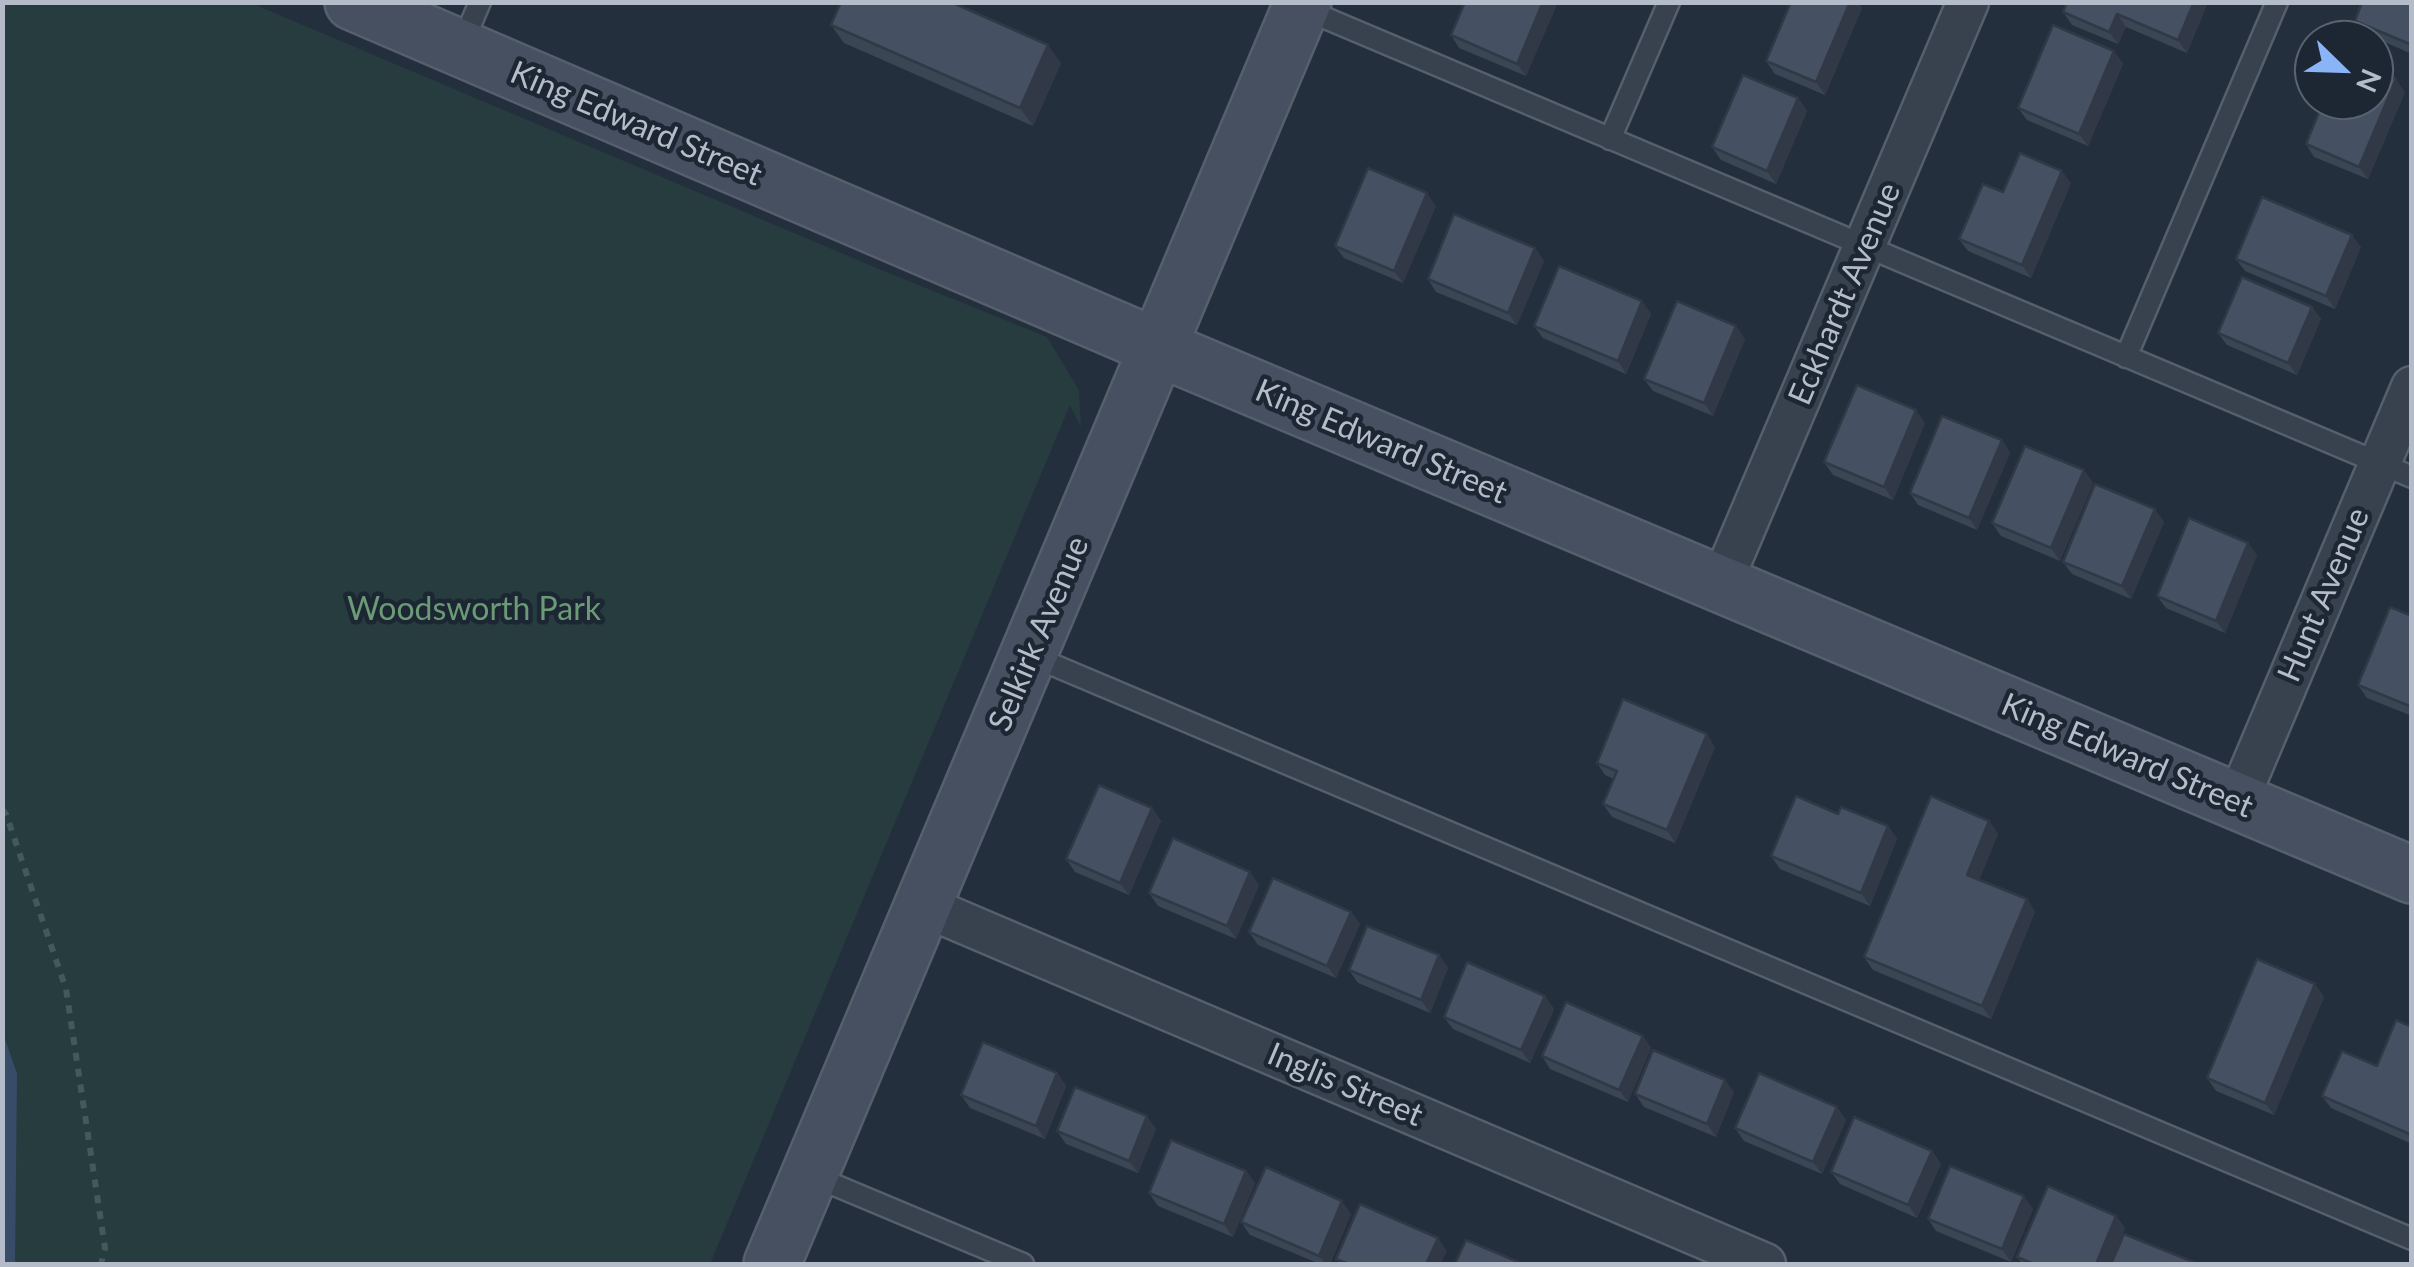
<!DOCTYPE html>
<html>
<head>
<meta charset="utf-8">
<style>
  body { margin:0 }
  #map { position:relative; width:2414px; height:1267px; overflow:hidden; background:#242f3e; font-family:Lato,sans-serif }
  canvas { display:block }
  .frame { position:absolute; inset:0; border:5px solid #b4bcc9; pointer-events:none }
  .north { position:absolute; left:2294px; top:20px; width:100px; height:100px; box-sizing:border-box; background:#1d2633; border:2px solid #59626f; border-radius:50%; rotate:113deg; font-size:28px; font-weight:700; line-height:40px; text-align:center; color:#b4bcc9 }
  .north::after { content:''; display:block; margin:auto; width:35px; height:45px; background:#8ab4f8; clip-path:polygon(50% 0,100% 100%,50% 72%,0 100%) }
</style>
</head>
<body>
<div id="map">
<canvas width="2414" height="1267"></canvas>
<div class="frame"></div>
<div class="north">N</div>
</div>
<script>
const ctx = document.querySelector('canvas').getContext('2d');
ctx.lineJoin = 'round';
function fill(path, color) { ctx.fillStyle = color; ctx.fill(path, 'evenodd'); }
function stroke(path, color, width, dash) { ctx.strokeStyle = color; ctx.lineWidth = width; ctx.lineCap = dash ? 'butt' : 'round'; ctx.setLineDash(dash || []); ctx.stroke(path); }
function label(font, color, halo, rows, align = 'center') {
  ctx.font = font + ' Lato,sans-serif'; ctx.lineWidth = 9; ctx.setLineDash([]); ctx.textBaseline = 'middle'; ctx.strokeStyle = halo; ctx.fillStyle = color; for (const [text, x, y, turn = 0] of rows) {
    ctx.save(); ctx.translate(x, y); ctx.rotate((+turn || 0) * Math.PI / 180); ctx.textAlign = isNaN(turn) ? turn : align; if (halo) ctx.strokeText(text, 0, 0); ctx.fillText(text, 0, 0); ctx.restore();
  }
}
fill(new Path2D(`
  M2,3H251L879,269L1047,337L1079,390L1081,427L1070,405L710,1264H3Z`), '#263c3f');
fill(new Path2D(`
  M3,1033L17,1074L15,1264H3Z`), '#394c67');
const lane = new Path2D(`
  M1304,9L2412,477
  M461,47L480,2
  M1610,139L1669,2
  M2126,357L2277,2
  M1032,656L2412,1239
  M813,1176L1023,1264`);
const street = new Path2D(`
  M1721,584L1968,2
  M2237,802L2412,387
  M924,906L1765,1264`);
const secondary = new Path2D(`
  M353,2L1159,348L2412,875
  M772,1264L1303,2`);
stroke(lane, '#565f6c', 25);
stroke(street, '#565f6c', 45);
stroke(secondary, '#565f6c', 60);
stroke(new Path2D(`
  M2,809L6,814L66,989L105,1248L101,1264`), '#44595c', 6, [8, 8]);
stroke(lane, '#38414e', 20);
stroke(street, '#38414e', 40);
stroke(secondary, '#465061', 55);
fill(new Path2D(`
  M1791,2H1858L1862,8L1825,95L1775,74L1766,61Z
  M2067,2H2208L2187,53L2126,27L2118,44L2072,25L2063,12Z
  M2412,2V54L2364,33L2355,21Z
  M1557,4L1526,76L1459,48L1451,35Z
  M831,25L1061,63L1033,126L844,43Z
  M2314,50V99L2308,97L2300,84Z
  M2114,51L2123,64L2088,146L2027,120L2018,108Z
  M2405,92L2368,179L2314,157L2306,144L2323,103L2316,100H2374Z
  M1798,98L1807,111L1776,184L1721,160L1712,147Z
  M2071,183L2031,278L1968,251L1959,239L2003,192Z
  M1436,206L1403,283L1344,258L1335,246Z
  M2361,247L2335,309L2245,271L2236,259Z
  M1535,248L1544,261L1517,325L1436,292L1428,279Z
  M1642,301L1651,314L1626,374L1543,338L1534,326Z
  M2312,307L2321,319L2297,375L2227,345L2218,333Z
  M1736,326L1745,339L1713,416L1653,391L1644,379Z
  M1925,423L1893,500L1833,475L1824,462Z
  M2002,440L2010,453L1977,530L1918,505L1910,493Z
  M2084,470L2093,483L2060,561L2001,536L1992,523Z
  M2164,522L2131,599L2072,574L2063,562Z
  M2248,543L2257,555L2225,633L2166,608L2157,596Z
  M2412,616V716L2367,698L2358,685Z
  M1715,747L1675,843L1612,817L1603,804L1614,779L1605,775L1597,763Z
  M1152,808L1161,821L1129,895L1075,872L1066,859Z
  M1838,814L1888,826L1897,839L1870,906L1780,869L1771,856Z
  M1989,821L1998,834L1979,880L2027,899L2035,912L1991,1019L1873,970L1864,957Z
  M1259,885L1236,939L1158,906L1149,893Z
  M1351,912L1360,924L1336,978L1258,945L1249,932Z
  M1439,955L1448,968L1430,1013L1358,983L1349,970Z
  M2315,984L2324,997L2274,1115L2216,1091L2207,1078Z
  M1545,996L1554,1009L1530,1063L1453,1029L1444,1017Z
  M2412,1027V1144L2331,1108L2322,1096L2377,1066Z
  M1643,1036L1651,1048L1628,1102L1550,1069L1542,1056Z
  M1057,1073L1066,1086L1045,1139L970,1108L961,1095Z
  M1734,1092L1716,1137L1644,1107L1635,1094Z
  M1837,1107L1846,1120L1822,1174L1744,1141L1735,1128Z
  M1156,1129L1138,1173L1066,1144L1057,1131Z
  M1932,1151L1941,1164L1917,1218L1840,1184L1831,1172Z
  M1246,1171L1255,1183L1233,1237L1158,1206L1149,1193Z
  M2033,1209L2011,1262L1936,1231L1928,1219Z
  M1351,1214L1330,1264H1320L1250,1235L1241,1222Z
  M2116,1216L2125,1228L2110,1264H2022L2017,1257Z`), '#3b4654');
fill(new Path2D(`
  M1543,2H1556L1557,4L1526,76L1517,64Z
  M1850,2H1858L1862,8L1825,95L1816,82Z
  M2194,2H2208L2187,53L2178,40Z
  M2117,14L2126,27L2118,44L2109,32Z
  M1048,45L1061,63L1033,126L1020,108Z
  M2114,51L2123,64L2088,146L2079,134Z
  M2396,79L2405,92L2368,179L2359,167Z
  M1798,98L1807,111L1776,184L1767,171Z
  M2062,171L2071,183L2031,278L2022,265Z
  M1427,193L1436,206L1403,283L1394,271Z
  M2352,235L2361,247L2335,309L2326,296Z
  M1535,248L1544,261L1517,325L1508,313Z
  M1642,301L1651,314L1626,374L1618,361Z
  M2312,307L2321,319L2297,375L2288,363Z
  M1736,326L1745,339L1713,416L1704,403Z
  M1916,410L1925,423L1893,500L1884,487Z
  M2002,440L2010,453L1977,530L1969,518Z
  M2084,470L2093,483L2060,561L2051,548Z
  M2155,509L2164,522L2131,599L2122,586Z
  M2248,543L2257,555L2225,633L2216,621Z
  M1707,734L1715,747L1675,843L1667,830Z
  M1152,808L1161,821L1129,895L1120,883Z
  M1989,821L1998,834L1976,887L1967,875Z
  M1888,826L1897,839L1870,906L1861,893Z
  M1250,872L1259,885L1236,939L1227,926Z
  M2027,899L2035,912L1991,1019L1982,1006Z
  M1351,912L1360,924L1336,978L1327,966Z
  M1439,955L1448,968L1430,1013L1421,1000Z
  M2315,984L2324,997L2274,1115L2265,1103Z
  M1545,996L1554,1009L1530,1063L1521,1050Z
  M1643,1036L1651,1048L1628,1102L1619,1090Z
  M1057,1073L1066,1086L1045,1139L1036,1126Z
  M1725,1080L1734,1092L1716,1137L1707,1124Z
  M1837,1107L1846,1120L1822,1174L1813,1162Z
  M1147,1116L1156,1129L1138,1173L1129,1161Z
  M1932,1151L1941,1164L1917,1218L1908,1205Z
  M1246,1171L1255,1183L1233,1237L1224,1224Z
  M2024,1196L2033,1209L2011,1262L2002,1249Z
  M1342,1201L1351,1214L1330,1264H1326L1319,1256Z
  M2116,1216L2125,1228L2110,1264H2096Z
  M1438,1238L1447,1251L1441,1264H1426Z`), '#303945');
const building = new Path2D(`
  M841,2H951L1048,45L1020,108L831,25Z
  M1465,2H1543L1517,64L1451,35Z
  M1791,2H1850L1816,82L1766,61Z
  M2067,2H2194L2178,40L2117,14L2109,32L2063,12Z
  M2362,2H2412V45L2355,21Z
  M2053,25L2114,51L2079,134L2018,108Z
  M2314,50V90L2300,84Z
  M2374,70L2396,79L2359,167L2306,144L2324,100H2374Z
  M1743,75L1798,98L1767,171L1712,147Z
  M2020,153L2062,171L2022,265L1959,239L1983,184L2003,192Z
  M1368,168L1427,193L1394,271L1335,246Z
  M2262,197L2352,235L2326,296L2236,259Z
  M1454,214L1535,248L1508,313L1428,279Z
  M1559,266L1642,301L1618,361L1534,326Z
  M2242,277L2312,307L2288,363L2218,333Z
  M1677,301L1736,326L1704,403L1644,379Z
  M1857,385L1916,410L1884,487L1824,462Z
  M1942,416L2002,440L1969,518L1910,493Z
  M2025,446L2084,470L2051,548L1992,523Z
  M2095,484L2155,509L2122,586L2063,562Z
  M2189,518L2248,543L2216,621L2157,596Z
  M2390,607L2412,616V707L2358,685Z
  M1623,699L1707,734L1667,830L1603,804L1617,771L1597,763Z
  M1099,785L1152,808L1120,883L1066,859Z
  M1796,796L1838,814L1841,807L1888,826L1861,893L1771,856Z
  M1931,796L1989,821L1967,875L2027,899L1982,1006L1864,957Z
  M1173,838L1250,872L1227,926L1149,893Z
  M1273,878L1351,912L1327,966L1249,932Z
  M1367,926L1439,955L1421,1000L1349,970Z
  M2257,959L2315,984L2265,1103L2207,1078Z
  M1467,962L1545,996L1521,1050L1444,1017Z
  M1566,1002L1643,1036L1619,1090L1542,1056Z
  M2396,1020L2412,1027V1135L2322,1096L2342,1051L2377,1066Z
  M983,1042L1057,1073L1036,1126L961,1095Z
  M1653,1050L1725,1080L1707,1124L1635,1094Z
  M1759,1073L1837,1107L1813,1162L1735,1128Z
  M1075,1087L1147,1116L1129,1161L1057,1131Z
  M1854,1117L1932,1151L1908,1205L1831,1172Z
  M1171,1140L1246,1171L1224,1224L1149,1193Z
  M1950,1166L2024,1196L2002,1249L1928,1219Z
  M1266,1167L1342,1201L1319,1256L1241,1222Z
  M2048,1186L2116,1216L2096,1264H2034L2017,1257Z
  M1360,1204L1438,1238L1426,1264H1349L1336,1259Z
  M2124,1234L2198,1264H2111Z
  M1466,1240L1523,1264H1455Z`);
fill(building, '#455162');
stroke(building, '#303945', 2.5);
label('32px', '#b4bcc9', '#1d2633', [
  ["King Edward Street",636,124,23],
  ["Eckhardt Avenue",1845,294,-67],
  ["King Edward Street",1381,442,23],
  ["Hunt Avenue",2324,595,-67],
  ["Selkirk Avenue",1039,634,-67],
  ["King Edward Street",2127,756,23],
  ["Inglis Street",1345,1085,23]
]);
label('32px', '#6b9a76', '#1d2633', [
  ["Woodsworth Park",474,610]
]);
</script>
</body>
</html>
